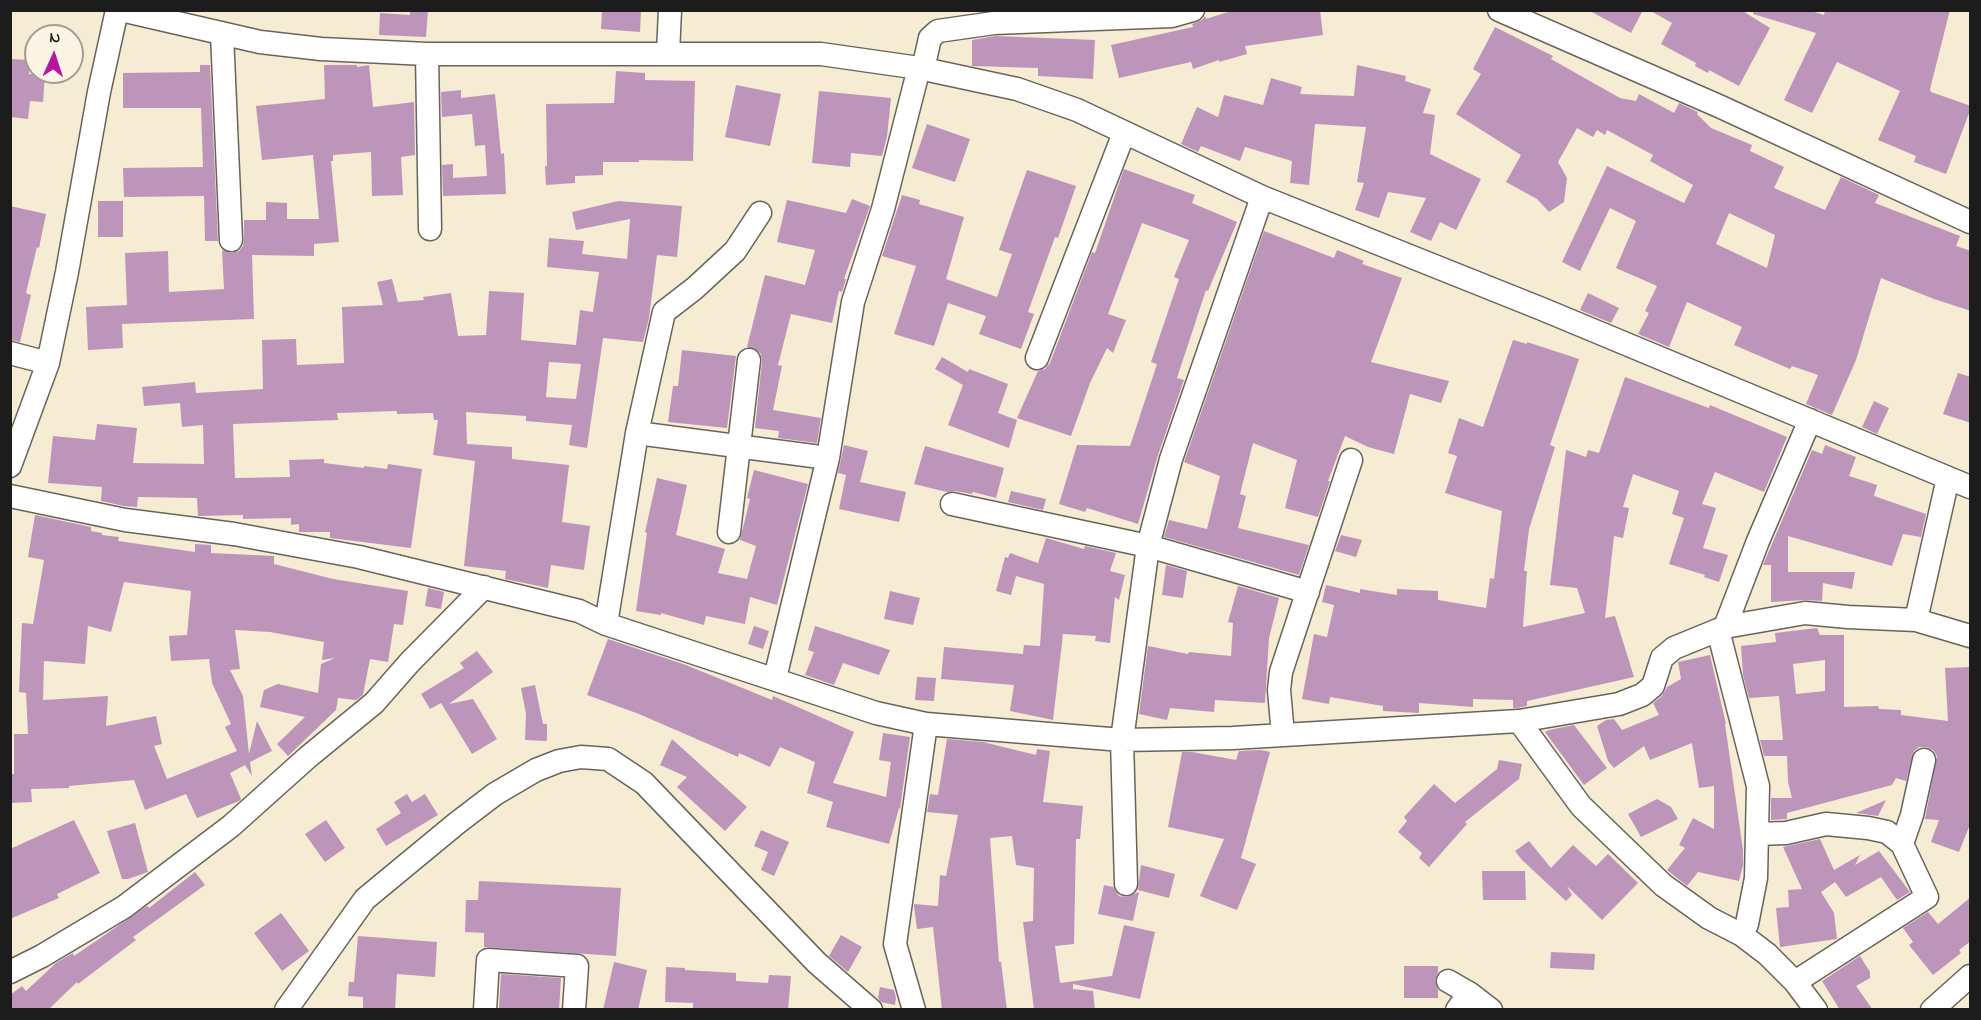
<!DOCTYPE html>
<html>
<head>
<meta charset="utf-8">
<style>
  body { margin:0 }
  #map { position:relative; width:1981px; height:1020px; overflow:hidden; background:#f6ebd3; font-family:"Indie Flower",sans-serif }
  canvas { display:block }
  .frame { position:absolute; inset:0; border:12px solid #1c1c1c; pointer-events:none }
  .north { position:absolute; left:24px; top:24px; width:60px; height:60px; box-sizing:border-box; background:#fcf5e5; border:2px solid #a29e95; border-radius:50%; rotate:3deg; font-size:16px; font-weight:700; line-height:24px; text-align:center; color:#1c1c1c }
  .north::after { content:''; display:block; margin:auto; width:21px; height:27px; background:#b5179e; clip-path:polygon(50% 0,100% 100%,50% 72%,0 100%) }
</style>
</head>
<body>
<div id="map">
<canvas width="1981" height="1020"></canvas>
<div class="frame"></div>
<div class="north">N</div>
</div>
<script>
const ctx = document.querySelector('canvas').getContext('2d');
ctx.lineJoin = 'round';
function fill(path, color) { ctx.fillStyle = color; ctx.fill(path, 'evenodd'); }
function stroke(path, color, width, dash) { ctx.strokeStyle = color; ctx.lineWidth = width; ctx.lineCap = dash ? 'butt' : 'round'; ctx.setLineDash(dash || []); ctx.stroke(path); }
fill(new Path2D(`
  M410,10H428L426,37L379,35L380,13L410,15Z
  M602,10H641L640,32L601,29Z
  M1234,10H1320L1323,35L1245,46L1247,54L1219,62V60L1193,69L1191,62L1119,78L1111,45L1193,27L1192,24L1202,20L1205,16L1206,19Z
  M1588,10H1643L1631,33Z
  M1649,10H1741L1770,28L1739,86L1709,70L1708,73L1695,66L1696,63L1661,44L1672,23Z
  M1754,10H1808L1824,15L1825,10H1950L1930,89L1931,92L1971,106V108L1946,174L1914,162L1916,156L1878,140L1900,91L1837,62L1812,113L1784,100L1816,33L1753,14Z
  M1495,27L1553,56L1551,59L1620,98L1636,101L1639,94L1674,113L1679,103L1698,112L1697,114L1711,128L1752,145L1750,151L1784,167L1774,188L1825,210L1841,177L1879,195L1875,203L1960,236L1956,246L1971,251V311L1934,299L1881,278L1856,360L1832,415L1806,404L1818,375L1792,366L1790,369L1734,345L1742,327L1687,302L1669,347L1638,334L1649,313L1645,311L1657,286L1616,268L1636,221L1610,208L1580,271L1562,262L1607,166L1684,203L1693,185L1650,161L1653,155L1607,130L1605,135L1597,130L1593,137L1577,128L1558,162L1567,178L1564,202L1549,212L1537,199L1506,182L1521,155L1456,114L1481,74L1473,69ZM1729,213L1775,235L1767,268L1716,244Z
  M995,36L1095,40L1093,79L1038,76V68L972,66V40Z
  M10,59L30,60L29,74L45,75L43,102L30,101L28,119L10,117Z
  M200,65H210L218,241H205L204,196L124,197L123,168L203,167L201,108H123V73L200,72Z
  M324,65H357V67L369,65L373,107L414,102L415,155L401,157L403,195L372,196L371,152L333,155V161H331L339,242L314,244V256L252,255L254,319L122,324L123,348L88,350L86,307L127,305L125,253L168,251L169,292L224,289L222,250L231,253L239,251L243,246L244,240V220H266V202L287,203V219H319L313,155L262,160L256,106L325,99Z
  M1357,65L1406,76L1405,81L1431,89L1423,113L1435,115L1430,154L1481,179L1456,230L1440,222L1431,241L1410,232L1426,198L1388,192L1379,218L1355,210L1364,183L1357,182L1366,127L1315,124L1309,185L1290,183L1292,161L1245,147L1240,161L1201,146L1198,152L1181,144L1197,107L1218,117L1224,95L1263,105L1271,78L1302,87L1300,94L1354,96Z
  M616,71L645,73V80L695,81L693,161L639,160V162H603V175L575,176V183L546,185L545,166H547L546,104L614,103Z
  M736,85L781,94L770,146L725,137Z
  M461,90V98L495,94L501,154L504,153L506,194L443,196L442,165L453,164V178L487,176L485,145L475,146L472,114L442,117L441,92Z
  M819,91L891,98L887,137L882,156L851,153L850,167L812,163Z
  M927,124L970,139L955,182L912,168Z
  M1124,169L1195,195L1192,203L1237,222L1208,291L1206,290L1177,378L1184,380L1158,455L1138,524L1087,508L1085,512L1059,504L1077,445L1130,446L1157,364L1151,362L1179,279L1174,277L1189,240L1142,223L1108,314L1126,320L1113,353L1107,348L1090,383L1071,436L1017,418L1038,371L1045,369L1050,363L1092,252L1095,253Z
  M1027,170L1076,186L1058,238L1055,237L1028,312L1034,314L1021,349L979,334L986,316L948,303L934,346L894,334L916,266L882,256L902,195L920,200L919,204L964,217L946,279L997,297L1012,254L999,250Z
  M852,199L870,206L844,279H846L842,292L839,291L832,323L791,314L778,365L782,366L773,410L821,418L817,443L778,438L779,431L755,428L762,361L761,354L757,350L747,347L765,275L805,285L815,250L777,242L787,200L846,213Z
  M98,201H123V237H98Z
  M618,201L682,206L677,257L657,255L649,318L643,342L603,338L587,448L569,445L572,425L526,421V416L466,412L467,444L512,447V459L569,465L562,522L590,526L584,570L551,565L548,588L505,579L506,571L464,566L475,461L433,455L438,420H434L433,413L397,414V411L337,413L338,420L233,424L235,478L290,477L289,460L324,459V463L364,468V466L387,469L388,464L422,469L411,548L330,538V532H299V524L291,525V518L243,519V515L198,516L197,498L138,497L137,507L124,506L101,501L102,487L48,483L53,436L95,440L97,424L137,428L133,463L204,464L203,425L182,427L180,403L144,406L142,387L195,382L196,393L263,389L262,340L296,339L297,365L344,363L342,307L383,305L377,282L392,279L398,302L424,300L423,297L451,293L458,336L486,335L489,291L524,293L521,340L576,345L580,310L593,312L599,272L547,267L549,238L584,241L582,254L627,259L630,219L576,230L572,212ZM549,362L581,364L576,399L546,397Z
  M10,206L46,214L39,248L37,247L26,293L31,295L20,342L10,340Z
  M1264,231L1334,258L1337,250L1364,261L1362,264L1402,278L1371,362L1449,381L1441,403L1410,394L1394,454L1368,447L1345,436L1328,481H1330L1318,517L1285,508L1297,460L1253,443L1240,494L1246,496L1238,528L1309,545L1299,575L1164,537L1169,520L1207,529L1220,476L1184,462Z
  M1588,293L1619,308L1611,323L1580,310Z
  M1513,340L1527,344V342L1579,359L1550,445L1555,447L1529,529L1524,571H1527L1523,627L1585,613L1577,588L1550,585L1566,450L1586,457L1588,450L1599,453L1625,377L1709,408L1710,405L1787,437L1764,492L1715,472L1702,504L1716,508L1703,548L1728,555L1719,582L1704,577L1705,575L1669,564L1684,518L1672,514L1679,491L1633,474L1623,507L1629,508L1623,538L1614,536L1605,618L1615,616L1634,677L1527,701V706L1517,708H1513V700L1473,699V707L1419,703V713L1383,711V706L1330,697L1329,704L1302,699L1314,634L1327,637L1334,605L1322,602L1326,585L1360,593V589L1397,595V589L1438,591V600L1486,608L1490,578L1494,579L1502,511L1445,493L1457,456L1448,453L1459,418L1483,427Z
  M682,350L736,356L727,428L668,422L673,386H678Z
  M942,357L968,372L969,369L1008,384L998,413L1017,420L1009,448L948,425L963,385L935,369Z
  M1958,373L1971,377V423L1943,414Z
  M1874,401L1889,408L1877,434L1862,427Z
  M844,445L868,451L860,482L906,492L899,522L839,509L846,475L838,473Z
  M1825,445L1856,457L1849,476L1877,485L1874,496L1926,514L1921,537L1903,534L1892,566L1788,536V572H1855L1852,589L1823,583L1822,601L1806,600L1771,602V565H1763L1812,450L1822,454Z
  M925,446L1004,468L996,498L973,492L972,494L955,491L947,492L914,484Z
  M754,470L808,484L777,605L750,597L745,624L706,616L704,625L661,613V615L636,611L647,533L645,532L657,478L687,485L676,535L725,549L718,573L747,579L756,546L740,540L750,499L747,498Z
  M1011,491L1046,499L1043,510L1008,502Z
  M35,515L91,527V531L102,533V535L119,537L118,541L195,552V544L211,545V553L274,556V564L333,579L408,591L403,625L394,624L388,662L370,659L363,695L356,700L338,698L336,710L288,756L277,744L305,717L260,707L264,690L278,684L318,693L321,664L335,658L322,660L324,642L270,632L235,630L240,669L230,670L243,696L249,754L257,721L272,751L250,762L252,776L245,765L230,773L241,799L239,801L197,818L186,794L145,810L134,780L69,786V788L31,789L32,802L10,803V774H14V734H28L26,693L19,692L22,623L33,624L44,560L28,557ZM124,582L191,591L187,635L169,636L171,661L209,659L212,683L231,724L225,727L237,751L167,779L154,746L162,744L156,716L106,726L108,696L43,700L44,661L85,664L88,626L111,632Z
  M1341,535L1362,540L1356,557L1335,551Z
  M1046,538L1084,549L1085,546L1116,553L1110,571L1125,575L1119,600L1115,597L1110,643L1095,641L1096,636L1063,634L1053,720L1010,711L1014,685L941,679L944,647L1023,654L1024,645L1040,646L1044,584L1016,576L1011,595L996,591L1005,557L1008,558L1010,553L1038,563Z
  M1166,565L1187,571L1183,598L1162,595Z
  M1238,586L1279,598L1269,638L1265,703L1215,700L1214,712L1170,708L1167,720L1139,714L1148,646L1188,654L1189,652L1231,656L1233,623L1228,622Z
  M428,588L444,592L441,609L425,606Z
  M890,591L920,598L913,625L884,619Z
  M754,626L769,631L763,649L748,644Z
  M815,626L890,650L879,675L843,663L834,685L805,675L814,652L808,650Z
  M1817,628L1820,635H1844V707L1878,706L1879,709L1901,710V715L1948,721L1945,668L1971,667V822L1959,852L1931,842L1939,820L1925,819L1937,756L1933,750L1926,747H1919L1914,751L1906,781L1896,778L1892,785L1787,813V819L1771,820V798H1792L1788,782L1787,756H1764L1760,740H1783L1779,696L1749,698L1743,675L1741,646L1776,642L1775,633ZM1825,660V691L1796,694L1793,664Z
  M608,639L686,665L772,700L773,696L854,732L833,783L886,797L891,762L879,760L883,733L910,737L900,809L899,808L889,844L826,827L833,802L807,793L815,762L780,747L770,767L739,753L738,757L639,714L587,695Z
  M477,651L493,672L449,704L473,699L497,739L472,754L441,703L430,709L421,694L464,668L460,663Z
  M1710,655L1726,724H1725L1743,850V865L1739,881L1698,872L1687,886L1667,870L1685,848L1679,845L1693,818L1714,829V786L1699,788L1692,743L1650,760L1644,746L1614,768L1608,761L1597,726L1606,720L1614,719L1622,730L1659,715L1653,703L1662,696L1667,687L1681,679L1678,662Z
  M917,677L936,678L934,701L915,700Z
  M535,685L543,724H547V741L525,740L526,714L521,688Z
  M1574,725L1607,768L1584,785L1545,732L1549,730Z
  M672,739L747,807L725,831L677,787L687,777L660,765Z
  M947,739L983,742L1036,755L1037,749L1050,751L1043,802L1083,806L1080,839H1076L1074,944L1055,946L1060,983L1112,976L1124,925L1155,932L1140,999L1073,984V989L1093,991L1095,1010H1034L1023,922L1033,921L1034,868L1016,865L1012,836L990,838L999,962H1001L1007,1010H942L933,927L917,929L914,906V904L938,906L940,875L946,876L958,815L927,812L930,794L938,795Z
  M1261,750L1270,752L1241,858L1256,864L1237,910L1200,896L1224,839L1168,827L1182,752H1192L1236,760L1239,751Z
  M1499,760L1522,764L1519,779L1465,822L1467,824L1429,867L1419,858L1422,853L1398,832L1407,821L1404,817L1434,784L1455,803L1497,769Z
  M407,794L412,802L425,794L438,815L386,846L376,829L401,813L394,802Z
  M1657,799L1671,807L1678,819L1641,837L1628,814Z
  M1886,800L1878,816L1856,813Z
  M74,820L100,873L57,894L59,898L10,919V849Z
  M326,820L345,848L325,862L305,834Z
  M135,823L148,872L128,879H122L107,831Z
  M761,830L789,842L774,876L761,870L768,852L754,846Z
  M1820,839L1834,870L1860,855L1855,865L1879,851L1910,892L1897,900L1881,877L1846,897L1835,882L1821,892L1834,913L1837,939L1780,947L1776,908L1789,907L1788,890L1802,889L1783,847Z
  M1529,841L1551,868L1573,845L1596,866L1608,854L1638,883L1602,920L1567,886L1572,895L1566,901L1522,860L1515,851Z
  M1141,865L1175,874L1169,898L1138,890Z
  M1482,871H1525L1526,900H1483Z
  M195,872L205,885L133,937L136,940L78,984L77,982L48,1010H10V995L22,986L26,991L56,963L73,953L74,956L147,906L149,908Z
  M479,881L621,888L616,956L484,947V933L465,932L466,900H478Z
  M1104,885L1113,887L1119,896L1126,897L1139,892L1133,921L1098,914Z
  M1971,897V941L1959,950L1961,953L1933,975L1909,945L1913,942L1903,928L1928,912L1938,924Z
  M281,913L309,951L282,971L254,933Z
  M841,935L862,947L848,972L829,956Z
  M358,936L437,942L435,977L397,974L395,1010H363V997L348,996L349,982H354Z
  M1551,952L1595,954L1594,970L1550,968Z
  M1860,956L1870,972V978L1856,986L1873,1010H1840L1822,981Z
  M614,962L647,970L638,1010H603Z
  M1404,966H1438V972L1435,980L1438,990V998H1404Z
  M666,967L685,968V970L736,973V981L768,983L769,975L791,976L788,1010H693V1003L665,1002Z
  M501,974L561,978L559,1010L499,1008Z
  M880,987L894,990L896,998L895,1005L881,1002L878,998Z`), '#be95ba');
const minor = new Path2D(`
  M121,10L260,42L321,49L427,54H821L919,68L1017,89L1077,110L1262,197L1542,309L1970,487
  M1499,10L1721,107L1970,222
  M222,34L231,240
  M668,53L670,10
  M427,54L430,229
  M923,69L930,38L938,31L994,23L1172,16L1193,10
  M10,353L48,363
  M1037,358L1124,133
  M637,433L828,458
  M10,466L48,363L67,272L99,92L117,10
  M10,496L125,520L234,534L359,557L579,611L606,624L876,713L926,724L1122,740L1233,738L1519,721L1619,704L1642,695L1653,686L1662,658L1674,648L1718,630
  M952,504L1148,546L1308,592
  M729,532L749,360
  M1916,620L1948,478
  M606,624L637,433L664,312L695,288L735,251L760,213
  M1725,627L1805,613L1848,617L1916,620L1970,636
  M775,678L828,458L853,302L883,209L919,68
  M1519,721L1581,806L1663,885L1709,918L1742,935L1767,954L1795,982L1816,1010
  M1283,735L1279,690L1281,672L1351,460
  M1757,834L1786,833L1826,824L1868,828L1887,832L1902,844L1927,897L1795,982
  M1902,844L1912,815L1924,760
  M1126,884L1122,740L1148,546L1171,459L1262,197
  M1742,935L1747,924L1756,878L1758,786L1718,630L1725,627L1758,541L1810,420
  M10,972L42,956L124,907L231,826L308,757L374,703L410,662L484,587
  M1448,981L1469,993L1457,1010
  M1469,993L1491,1010
  M286,1010L365,899L457,823L495,794L536,770L559,761L581,757L608,759L644,783L817,963L871,1010
  M485,1010L488,960L577,966L574,1010
  M914,1010L895,944L926,724
  M1932,1010L1970,976`);
stroke(minor, '#68645c', 25);
stroke(minor, '#fff', 22);
</script>
</body>
</html>
